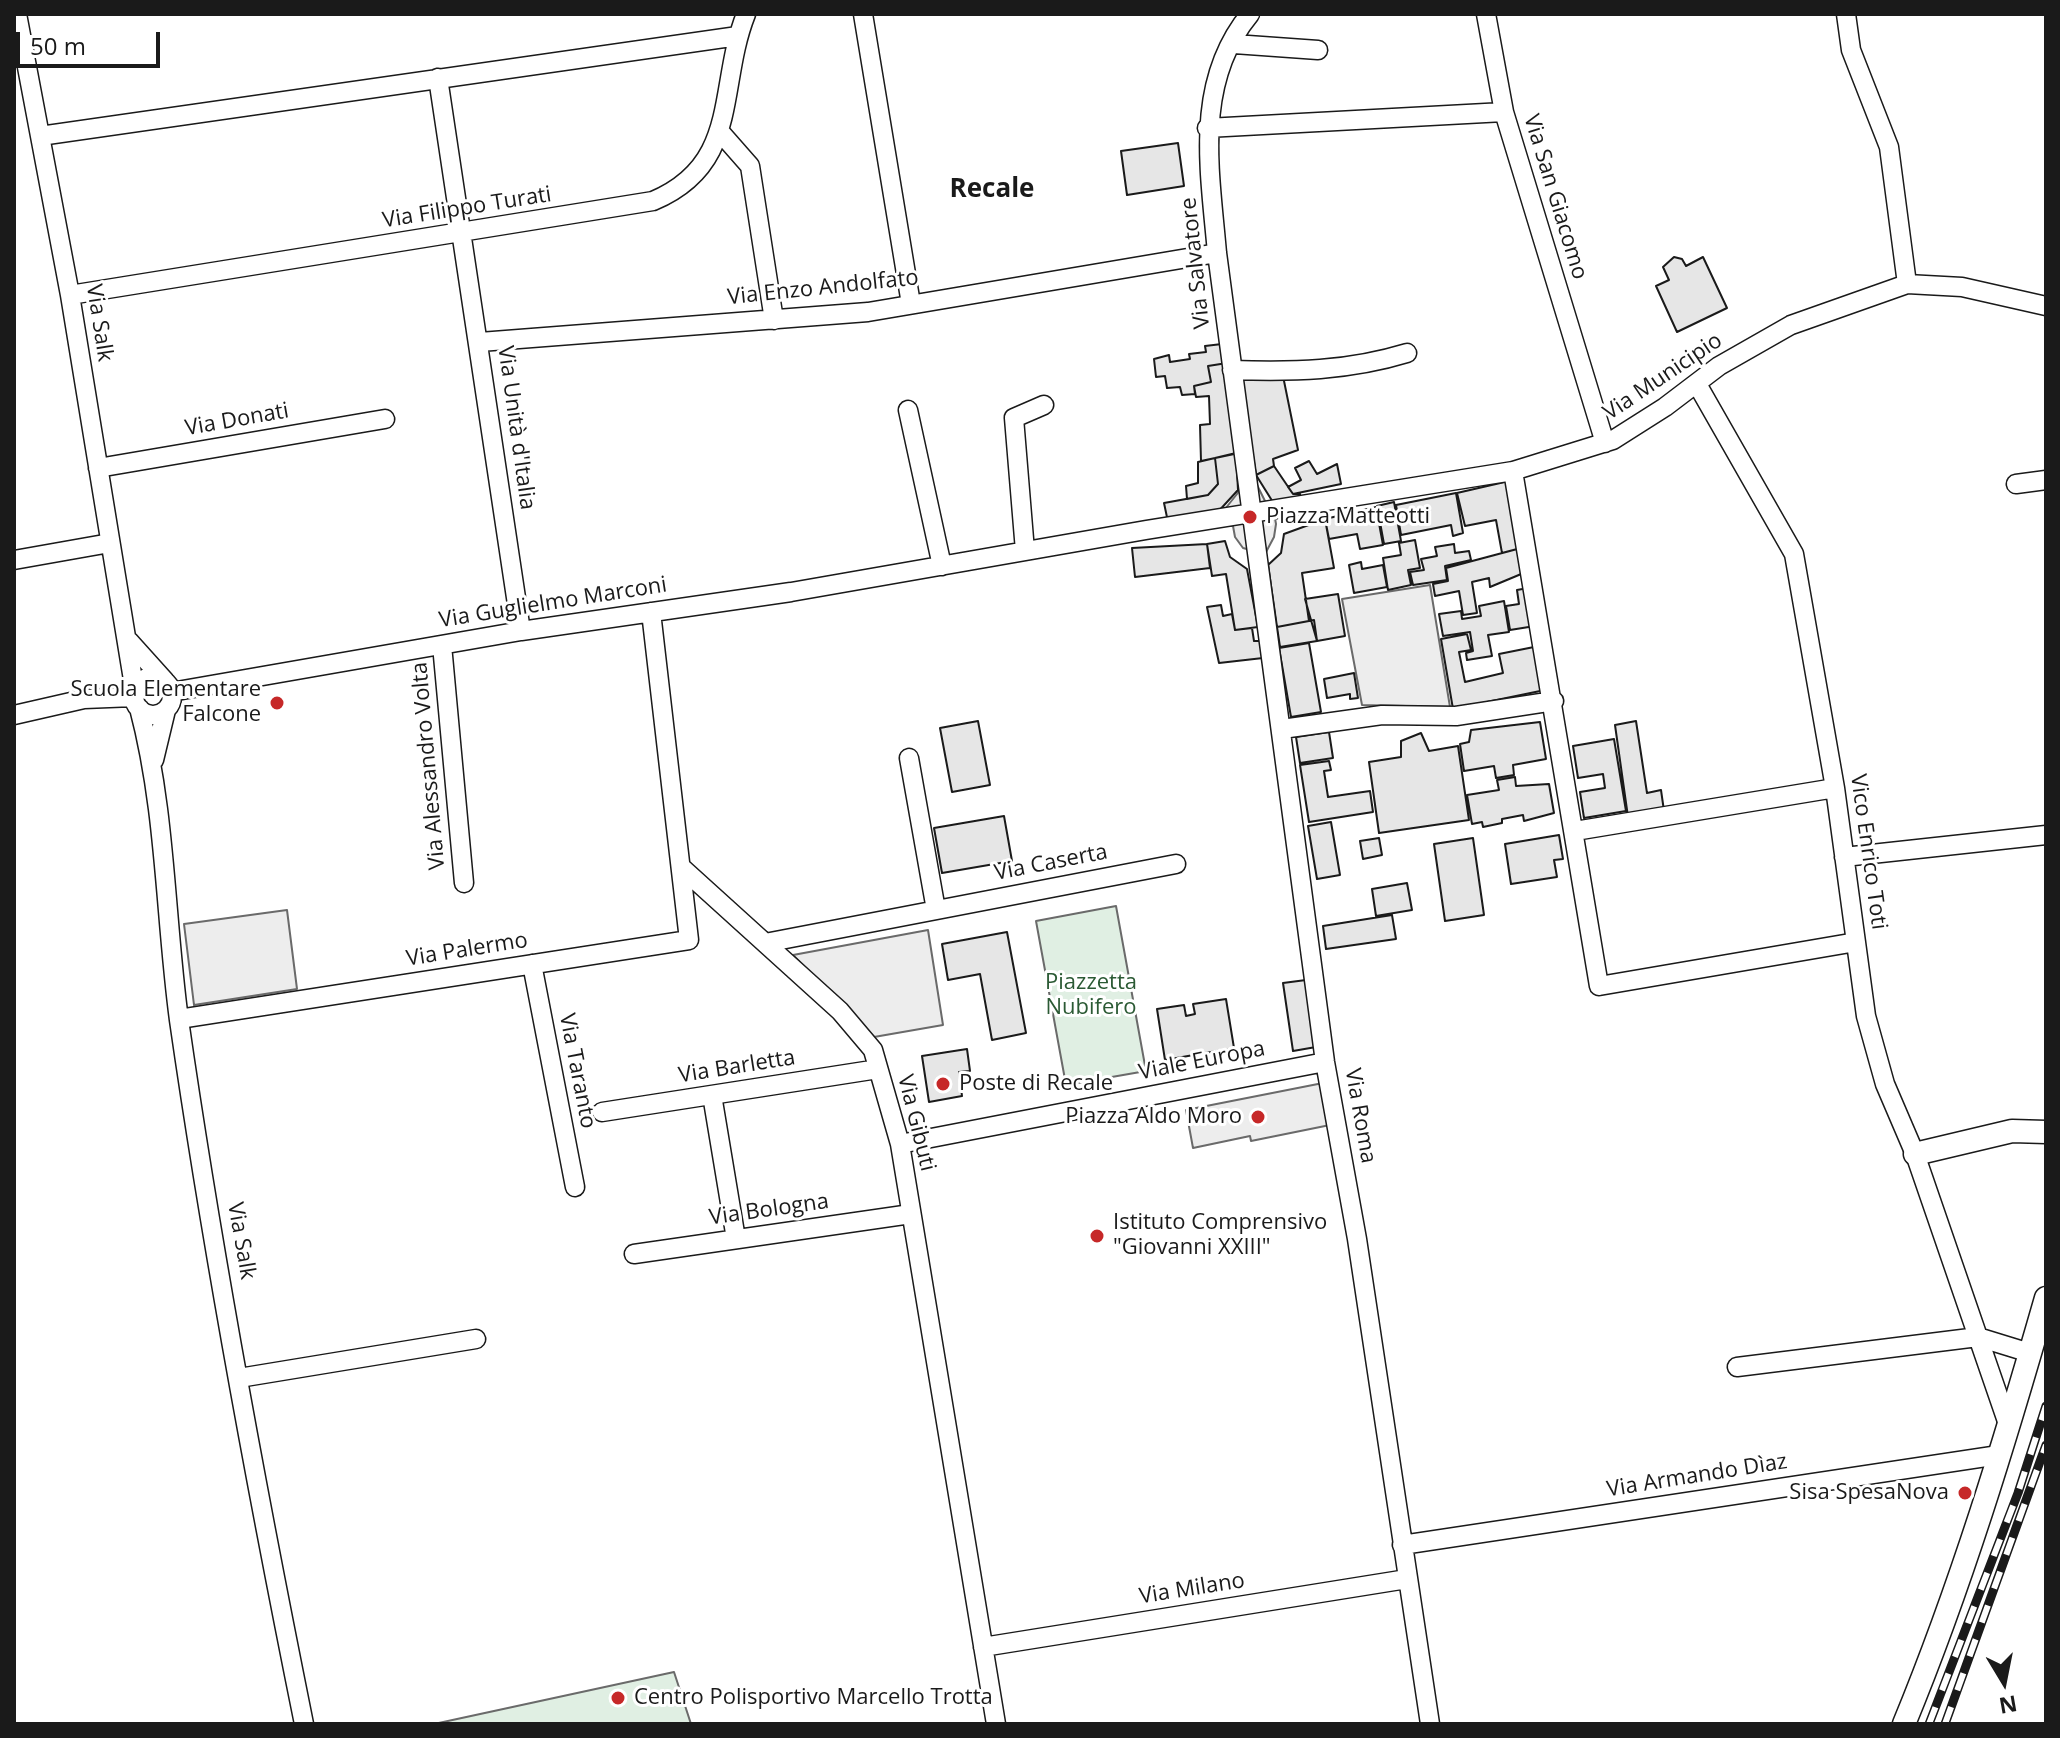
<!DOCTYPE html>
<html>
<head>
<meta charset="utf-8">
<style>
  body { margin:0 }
  #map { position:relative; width:2060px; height:1738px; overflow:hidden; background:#fff; font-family:"Open Sans",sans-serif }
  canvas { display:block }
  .frame { position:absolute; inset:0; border:16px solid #1a1a1a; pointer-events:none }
  .north { position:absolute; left:1964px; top:1642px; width:80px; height:80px; -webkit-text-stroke:6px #fff; paint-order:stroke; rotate:170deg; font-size:22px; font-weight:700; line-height:32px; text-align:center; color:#1a1a1a }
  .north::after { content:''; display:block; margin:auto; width:28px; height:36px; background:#1a1a1a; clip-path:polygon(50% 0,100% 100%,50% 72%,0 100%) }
  .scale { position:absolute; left:16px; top:32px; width:144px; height:36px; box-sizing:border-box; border:4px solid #1a1a1a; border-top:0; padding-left:10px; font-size:24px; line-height:28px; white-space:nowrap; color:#1a1a1a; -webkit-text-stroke:6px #fff; paint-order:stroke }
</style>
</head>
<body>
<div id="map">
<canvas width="2060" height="1738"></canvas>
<div class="frame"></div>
<div class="north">N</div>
<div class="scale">50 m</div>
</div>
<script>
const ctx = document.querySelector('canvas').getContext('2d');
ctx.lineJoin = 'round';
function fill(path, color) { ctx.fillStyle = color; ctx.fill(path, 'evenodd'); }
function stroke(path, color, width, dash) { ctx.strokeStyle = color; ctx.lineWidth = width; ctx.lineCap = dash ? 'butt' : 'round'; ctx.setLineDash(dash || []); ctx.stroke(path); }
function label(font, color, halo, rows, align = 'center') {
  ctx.font = font + ' "Open Sans",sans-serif'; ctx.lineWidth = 6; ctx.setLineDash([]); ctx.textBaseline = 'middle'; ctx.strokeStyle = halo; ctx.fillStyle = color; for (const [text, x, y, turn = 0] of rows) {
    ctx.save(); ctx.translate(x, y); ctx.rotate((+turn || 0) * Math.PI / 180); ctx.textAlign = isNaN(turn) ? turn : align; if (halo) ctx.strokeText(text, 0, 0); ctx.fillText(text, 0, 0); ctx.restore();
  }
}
const green = new Path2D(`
  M1116,906L1146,1071L1066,1085L1036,921Z
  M674,1672L691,1724H434Z`);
fill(green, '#e0efe3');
stroke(green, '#6a6a6a', 2);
const parking = new Path2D(`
  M1255,481L1266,503L1273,507L1276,524L1274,537L1265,554L1243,548L1235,537L1233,526H1227L1225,509L1241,489Z
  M1430,585L1450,707L1362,705L1342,599Z
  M287,910L297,989L194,1005L184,924Z
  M928,930L943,1025L874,1037L793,955Z
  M1323,1083L1330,1125L1251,1141L1250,1136L1193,1148L1186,1110Z`);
fill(parking, '#ededed');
stroke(parking, '#6a6a6a', 2);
const building = new Path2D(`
  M1178,143L1184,186L1127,195L1121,151Z
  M1674,257L1682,259L1686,266L1703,257L1727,308L1677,332L1656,286L1669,280L1663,267Z
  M1222,344L1227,363L1208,366L1211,382L1194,386L1195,394L1182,395L1180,387L1167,388L1165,376L1156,377L1154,359L1169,355L1170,362L1190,359L1189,354L1206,352L1205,346Z
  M1227,363L1239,453L1201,461L1200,425L1210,424L1209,396L1196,397L1194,386L1211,382L1208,366Z
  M1283,376L1298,450L1273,459L1274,466L1256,475L1241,380Z
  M1236,453L1238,490L1216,514L1168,522L1164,503L1208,495L1218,484L1215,458Z
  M1215,458L1218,484L1208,495L1187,499L1186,486L1198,483V462Z
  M1309,461L1317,474L1337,464L1341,484L1293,494L1288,487L1301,480L1295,468Z
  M1274,466L1293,494H1300L1301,504L1276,507L1256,475Z
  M1509,481L1521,548L1502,553L1496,520L1465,526L1457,493Z
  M1456,493L1463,533L1453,536L1451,525L1401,535L1396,505Z
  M1394,502L1401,541L1384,544L1377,506Z
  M1376,507L1383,545L1360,549L1357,534L1329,539L1325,519Z
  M1325,519L1334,568L1302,573L1309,621L1277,627L1268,565L1281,553L1284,534Z
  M1415,540L1420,568L1408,570L1411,585L1388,590L1383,558L1401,555L1399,543Z
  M1225,541L1230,557L1247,569L1258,627L1235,630L1226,574L1212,576L1207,544Z
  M1207,544L1210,568L1135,577L1132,548Z
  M1454,544L1455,553L1469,551L1471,560L1445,566L1447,580L1413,585L1410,572L1424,570L1421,559L1437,556L1435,547Z
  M1521,548L1526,572L1490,587L1489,578L1472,582L1477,613L1463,615L1459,591L1435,596L1433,584L1448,581L1446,568Z
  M1361,562L1362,569L1383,565L1387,587L1354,593L1349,565Z
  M1528,588L1535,626L1510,630L1506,606L1519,604L1517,590Z
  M1338,594L1345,636L1317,641L1305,599Z
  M1504,601L1509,632L1488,635L1492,656L1467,660L1466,653L1473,651L1470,632L1443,636L1439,614L1461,611L1462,619L1481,616L1479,606Z
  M1221,605L1223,616L1232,614L1235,630L1252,628L1254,641H1262L1263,658L1219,663L1207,607Z
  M1314,620L1317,641L1280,647L1277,627Z
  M1467,634L1471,650L1459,652L1465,682L1503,673L1499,654L1539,646L1545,690L1453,709L1441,639Z
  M1309,643L1321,712L1291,717L1279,648Z
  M1354,673L1358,698L1350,699V694L1327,698L1324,679Z
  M978,721L990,785L952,792L940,728Z
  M1636,721L1647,793L1661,790L1664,811L1628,817L1615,725Z
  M1540,722L1546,759L1513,765L1514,775L1496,778L1494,766L1464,771L1460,744L1469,742L1471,730Z
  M1329,732L1333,758L1300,763L1296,737Z
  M1421,733L1429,751L1458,746L1469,820L1379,833L1369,762L1401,757V741Z
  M1614,739L1626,811L1584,818L1580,792L1605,788L1603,774L1578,778L1573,746Z
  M1329,761L1331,770L1324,771L1328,797L1370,791L1373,812L1309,822L1300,765Z
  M1515,777L1516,786L1549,784L1554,813L1524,821L1523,815L1502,819V823L1483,827L1482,822L1472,824L1467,795L1499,790L1497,780Z
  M1004,816L1012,861L942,873L934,828Z
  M1331,822L1340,875L1317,879L1308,826Z
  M1559,835L1563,859L1554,860L1557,877L1511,884L1505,844Z
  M1379,838L1382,855L1363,859L1360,841Z
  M1473,838L1484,915L1445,921L1434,844Z
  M1407,883L1412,910L1376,916L1372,889Z
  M1392,915L1396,939L1326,949L1323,926Z
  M1007,932L1026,1033L992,1040L980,974L948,980L942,944Z
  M1306,980L1316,1047L1293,1051L1283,983Z
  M1226,999L1234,1048L1165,1060L1157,1009L1184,1005L1186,1016L1195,1014L1193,1004Z
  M967,1049L970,1071L959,1072L962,1096L929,1102L922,1056Z`);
fill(building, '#e6e6e6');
stroke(building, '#1a1a1a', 2);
const minor = new Path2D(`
  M17,14L70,295L135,692
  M863,14L911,304
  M1250,14C1193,83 1210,171 1217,253L1325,1062L1357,1239L1430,1724
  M1486,14L1504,112
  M1846,14L1851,50L1889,147L1907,284
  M1234,44L1318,50
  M438,78L521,631
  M1207,128L1504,112L1605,443
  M721,133L750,166L774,320
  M40,136L738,36
  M70,295L653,201C741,164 717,87 746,14
  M480,342L868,312L1217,253
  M1232,370C1293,372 1348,371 1407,353
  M1697,384L1794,554L1835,788L1866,1016L1885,1084L1915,1154L1978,1337L1737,1367
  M908,410L942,566
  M98,468L385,419
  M1513,471L1599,986L1856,942
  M2016,484L2046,480
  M1025,551L1014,418L1044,405
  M14,560L110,543
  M129,641L165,681
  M442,645L464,883
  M134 696a19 19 0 1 1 38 0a19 19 0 1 1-38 0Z
  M171,692L521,631L791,592L1146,530L1513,471L1613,440L1665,407L1719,366L1791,325L1907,284L1962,287L2046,306
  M139,708C166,810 165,916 179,1020C213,1256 257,1491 304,1724
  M14,715L84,699L134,697
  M1282,729L1382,715L1456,716L1554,701
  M909,758L936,910
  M154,760L166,710
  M1575,831L1835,788
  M1844,857L2046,835
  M681,867L840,1011L873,1050L900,1144L996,1724
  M765,943L1176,864
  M532,964L575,1187
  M179,1019L689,940L651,612
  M712,1095L736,1239
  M602,1112L878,1069
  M900,1144L1325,1062
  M634,1254L911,1214
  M239,1378L476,1339
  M2009,1427L1978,1337L2030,1353
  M1402,1545L1999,1455
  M983,1647L1407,1579`);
const tertiary = new Path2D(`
  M1915,1154L2012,1131L2046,1132
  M1904,1724C1961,1586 2005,1441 2046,1298`);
stroke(minor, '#1a1a1a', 21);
stroke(tertiary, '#1a1a1a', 25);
stroke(minor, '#fff', 18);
stroke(tertiary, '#fff', 22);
const rail = new Path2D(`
  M1929,1724L2018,1493L2046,1406
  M1945,1724L2046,1445`);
stroke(rail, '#1a1a1a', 9);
stroke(rail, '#fff', 6, [18]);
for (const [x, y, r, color] of [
  [1250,517,8,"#c62828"],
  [277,703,8,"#c62828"],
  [943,1084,8,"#c62828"],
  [1258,1117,8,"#c62828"],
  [1097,1236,8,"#c62828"],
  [1965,1493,8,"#c62828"],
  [618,1698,8,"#c62828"]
]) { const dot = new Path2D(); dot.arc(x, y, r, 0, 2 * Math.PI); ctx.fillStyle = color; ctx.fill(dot); stroke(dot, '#fff', 3); }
label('22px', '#1a1a1a', '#fff', [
  ["Via San Giacomo",1555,197,73],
  ["Via Filippo Turati",467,208,-9],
  ["Via Salvatore",1196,263,-96],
  ["Via Enzo Andolfato",823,288,-6],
  ["Via Salk",99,323,81],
  ["Via Municipio",1663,377,-34],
  ["Via Donati",237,420,-10],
  ["Via Unità d'Italia",516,428,82],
  ["Via Guglielmo Marconi",553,603,-9],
  ["Via Alessandro Volta",429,766,-95],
  ["Vico Enrico Toti",1868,852,82],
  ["Via Caserta",1051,863,-11],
  ["Via Palermo",467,950,-9],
  ["Viale Europa",1202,1061,-11],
  ["Via Barletta",737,1067,-9],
  ["Via Taranto",577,1071,79],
  ["Via Roma",1360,1116,80],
  ["Via Gibuti",916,1123,76],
  ["Via Bologna",769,1210,-8],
  ["Via Salk",241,1241,80],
  ["Via Armando Dìaz",1697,1476,-9],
  ["Via Milano",1192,1589,-9]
]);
label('22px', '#1a1a1a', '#fff', [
  ["Piazza Matteotti",1266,517],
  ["Scuola Elementare",261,690,"right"],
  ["Falcone",261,715,"right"],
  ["Poste di Recale",959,1084],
  ["Piazza Aldo Moro",1242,1117,"right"],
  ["Istituto Comprensivo",1113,1223],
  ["\"Giovanni XXIII\"",1113,1248],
  ["Sisa SpesaNova",1949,1493,"right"],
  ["Centro Polisportivo Marcello Trotta",634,1698]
], 'left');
label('22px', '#2b5a34', '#fff', [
  ["Piazzetta",1091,983],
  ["Nubifero",1091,1008]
]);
label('bold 26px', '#1a1a1a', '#fff', [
  ["Recale",992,190]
]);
</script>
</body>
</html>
